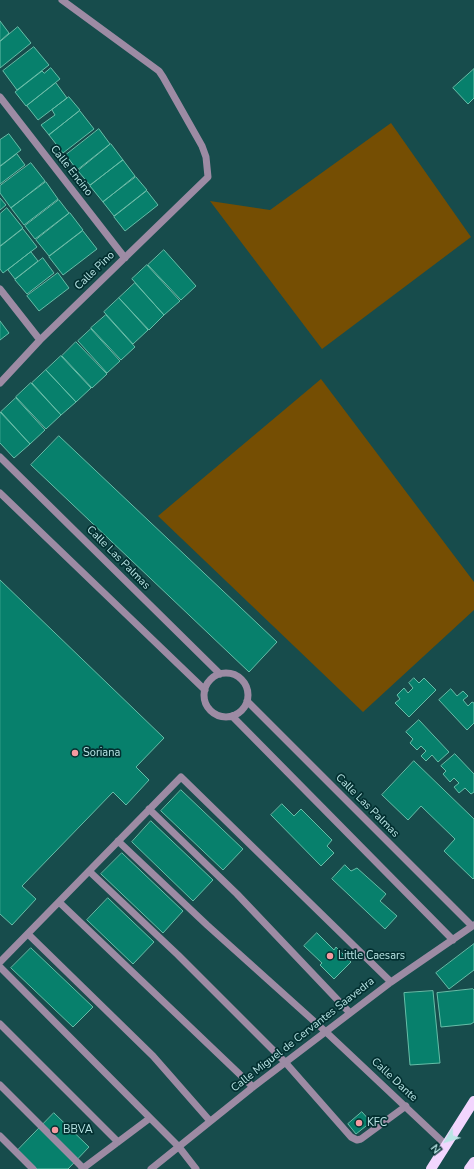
<!DOCTYPE html>
<html>
<head>
<meta charset="utf-8">
<style>
  body { margin:0 }
  #map { position:relative; width:474px; height:1169px; overflow:hidden; background:#174c4c; font-family:"Nunito Sans",sans-serif }
  canvas { display:block }
  .north { position:absolute; left:426px; top:1121px; width:40px; height:40px; -webkit-text-stroke:3px #033031; paint-order:stroke; rotate:232deg; font-size:11px; font-weight:700; line-height:16px; text-align:center; color:#b9e5e5 }
  .north::after { content:''; display:block; margin:auto; width:14px; height:18px; background:#b9e5e5; clip-path:polygon(50% 0,100% 100%,50% 72%,0 100%) }
</style>
</head>
<body>
<div id="map">
<canvas width="474" height="1169"></canvas>
<div class="north">N</div>
</div>
<script>
const ctx = document.querySelector('canvas').getContext('2d');
ctx.lineJoin = 'round';
function fill(path, color) { ctx.fillStyle = color; ctx.fill(path, 'evenodd'); }
function stroke(path, color, width, dash) { ctx.strokeStyle = color; ctx.lineWidth = width; ctx.lineCap = dash ? 'butt' : 'round'; ctx.setLineDash(dash || []); ctx.stroke(path); }
function label(font, color, halo, rows, align = 'center') {
  ctx.font = font + ' "Nunito Sans",sans-serif'; ctx.lineWidth = 3.5; ctx.setLineDash([]); ctx.textBaseline = 'middle'; ctx.strokeStyle = halo; ctx.fillStyle = color; for (const [text, x, y, turn = 0] of rows) {
    ctx.save(); ctx.translate(x, y); ctx.rotate((+turn || 0) * Math.PI / 180); ctx.textAlign = isNaN(turn) ? turn : align; if (halo) ctx.strokeText(text, 0, 0); ctx.fillText(text, 0, 0); ctx.restore();
  }
}
fill(new Path2D(`
  M391,123L471,237L322,349L210,201L270,210Z
  M321,379L474,582V610L363,712L158,516Z`), '#754e03');
const building = new Path2D(`
  M0,21L9,33L0,41Z
  M18,27L31,43L0,68V42Z
  M34,47L49,65L17,90L3,71Z
  M51,68L60,79L26,106L15,92L42,71L44,73Z
  M474,69V98L468,104L453,88Z
  M56,83L67,98L38,120L27,106Z
  M69,97L80,110L49,135L41,125L55,115L52,110Z
  M80,111L94,129L63,153L49,135Z
  M99,129L110,144L77,170L66,155Z
  M9,134L21,150L0,166V140Z
  M111,144L123,160L90,185L78,171Z
  M17,154L25,165L0,184V167Z
  M123,160L135,176L103,202L90,186Z
  M31,163L45,181L11,208L0,193V186Z
  M136,177L147,190L114,216L103,202Z
  M46,182L58,199L24,225L11,208Z
  M147,191L158,205L125,231L114,217Z
  M0,198L6,205L0,210Z
  M59,200L69,213L35,239L25,226Z
  M7,208L23,228L0,246V214Z
  M70,213L83,230L49,256L36,240Z
  M23,229L37,247L3,273L0,269V247Z
  M83,231L97,249L63,275L49,257Z
  M164,250L196,286L181,300L148,265Z
  M31,252L38,261L15,279L8,270Z
  M43,258L54,273L27,294L15,280Z
  M147,265L180,301L164,315L132,279Z
  M58,273L69,288L39,311L27,296Z
  M135,283L164,315L149,330L119,298Z
  M119,298L148,330L133,344L104,312Z
  M106,315L135,347L121,360L91,328Z
  M0,321L9,333L0,340Z
  M91,329L120,361L107,373L78,341Z
  M76,342L107,374L92,388L62,356Z
  M61,356L91,388L76,402L46,370Z
  M46,370L76,402L61,415L32,383Z
  M31,383L61,415L46,429L16,397Z
  M16,398L45,430L30,444L1,412Z
  M0,412L30,444L14,458L0,443Z
  M59,436L277,642L249,672L31,465Z
  M0,580L164,738L136,767L149,780L126,805L113,792L22,886L36,899L12,925L0,914Z
  M414,678L419,683L424,678L436,690L409,717L395,703L400,699L397,695L404,688L408,693L413,688L409,683Z
  M451,689L457,696L463,691L468,696L463,700L468,706L472,702L474,703V723L467,730L439,700Z
  M419,720L449,752L438,762L432,755L426,761L421,756L426,751L421,746L417,750L410,743L413,739L406,732Z
  M455,754L474,774V792L471,794L465,788L459,793L454,787L459,783L454,778L450,782L443,774L446,771L441,766Z
  M414,761L474,819V878L473,879L444,851L455,839L421,806L408,820L382,795Z
  M181,790L243,849L223,870L161,811Z
  M282,804L294,816L301,809L332,840L327,846L334,853L321,866L271,815Z
  M151,821L213,880L193,901L132,842Z
  M122,853L183,911L163,933L101,874Z
  M345,865L351,871L357,868L386,894L380,901L397,916L385,929L332,879Z
  M108,898L154,942L133,964L87,920Z
  M317,933L334,950L336,947L351,962L334,979L320,965L322,963L304,946Z
  M474,944V970L449,989L436,973Z
  M31,948L93,1007L73,1027L11,968Z
  M473,989L474,990V1022L471,1024L441,1027L437,993Z
  M433,991L440,1063L410,1065L404,993Z
  M362,1112L371,1122L356,1134L348,1124Z
  M54,1113L89,1147L68,1169H37L18,1150Z`);
fill(building, '#07806c');
stroke(building, '#66bea8', 1);
stroke(new Path2D(`
  M0,97L125,258
  M0,289L40,340
  M0,383L40,340L208,177L206,157L202,146L163,77L159,71L62,0
  M0,457L220,674
  M0,493L205,690
  M204 695a22 22 0 1 1 44 0a22 22 0 1 1-44 0Z
  M247,701L472,926
  M232,716L453,940
  M149,809L237,894L350,1013
  M118,841L207,925L326,1032L446,1145
  M89,871L178,955L285,1062L351,1137L357,1140L361,1139L406,1106
  M59,902L253,1087
  M28,934L153,1056L210,1121
  M0,962L181,777L391,982
  M0,967L179,1147L196,1169
  M0,1024L118,1142
  M0,1085L83,1168
  M0,1136L33,1169
  M82,1169L150,1118
  M151,1169L253,1087L391,982L474,925`), '#9d8ba4', 7);
stroke(new Path2D(`
  M431,1169L474,1101
  M469,1169L474,1162`), '#f2d6fe', 10);
for (const [x, y, r, color] of [
  [75,753,4,"#f49aa0"],
  [330,956,4,"#f49aa0"],
  [359,1123,4,"#f49aa0"],
  [55,1130,4,"#f49aa0"]
]) { const dot = new Path2D(); dot.arc(x, y, r, 0, 2 * Math.PI); ctx.fillStyle = color; ctx.fill(dot); stroke(dot, '#033031', 1.5); }
label('11px', '#b9e5e5', '#033031', [
  ["Calle Encino",71,171,52],
  ["Calle Pino",95,271,-44],
  ["Calle Las Palmas",118,558,45],
  ["Calle Las Palmas",367,806,45],
  ["Calle Miguel de Cervantes Saavedra",303,1035,-38],
  ["Calle Dante",394,1080,43]
]);
label('11px', '#b9e5e5', '#033031', [
  ["Soriana",83,753],
  ["Little Caesars",338,956],
  ["KFC",367,1123],
  ["BBVA",63,1130]
], 'left');
</script>
</body>
</html>
